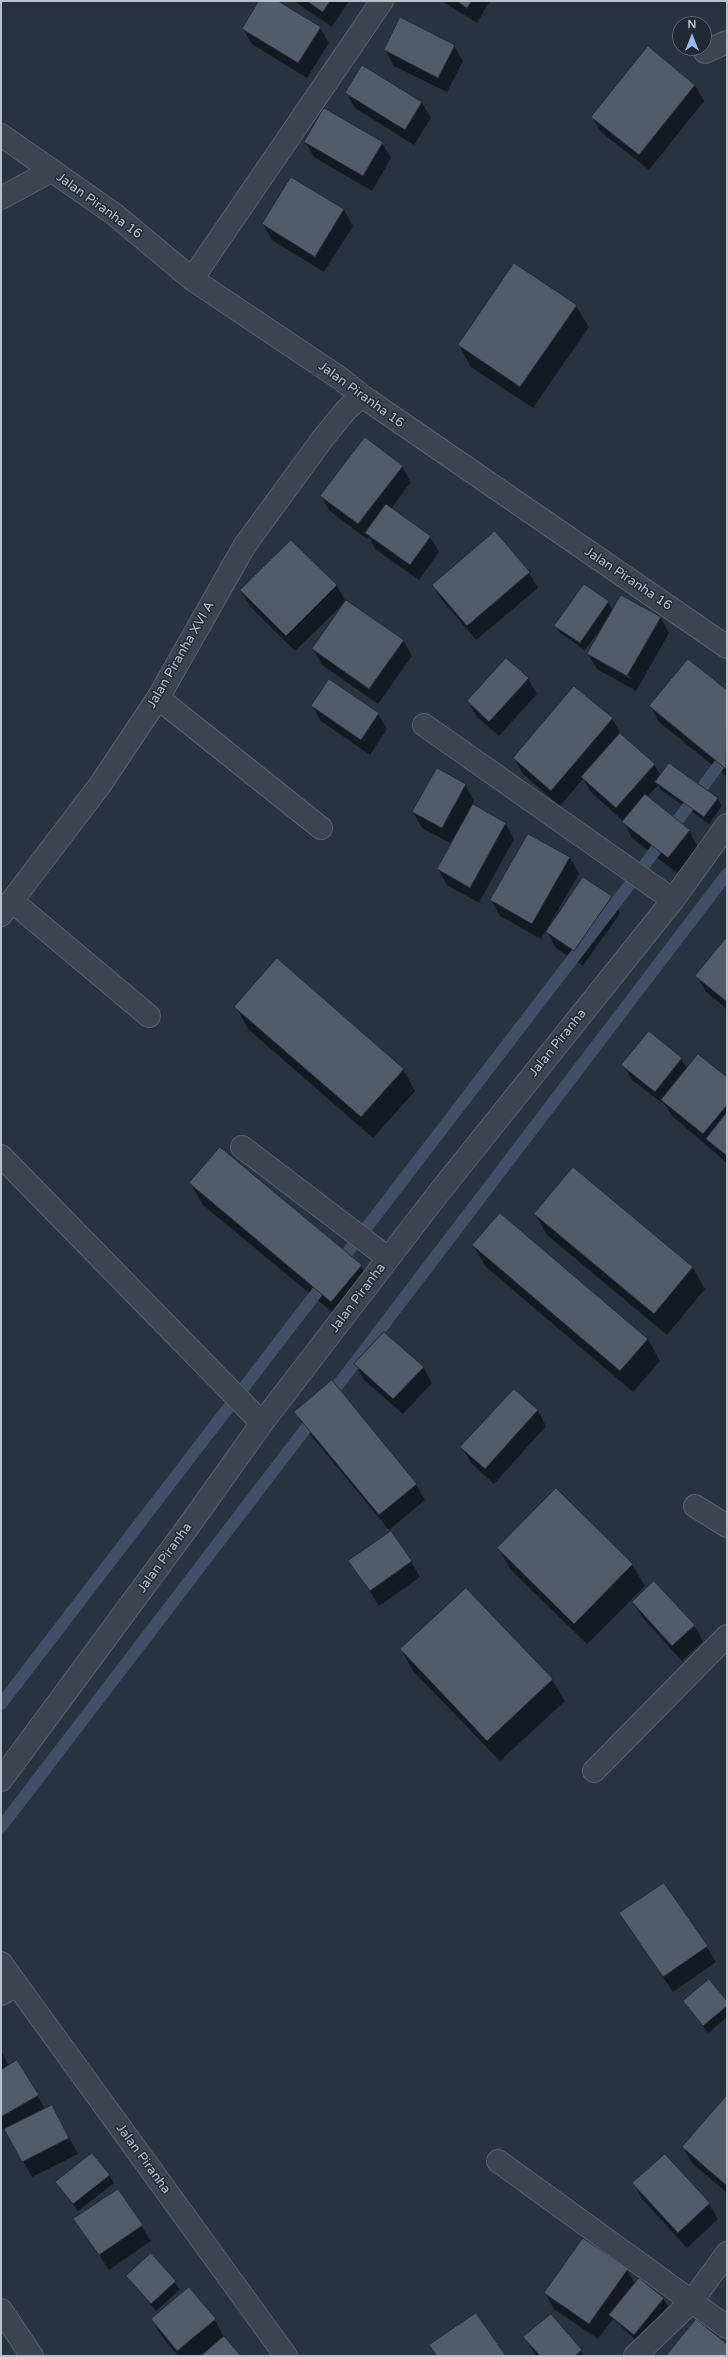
<!DOCTYPE html>
<html>
<head>
<meta charset="utf-8">
<style>
  body { margin:0 }
  #map { position:relative; width:728px; height:2357px; overflow:hidden; background:#293240; font-family:"Varela Round",sans-serif }
  canvas { display:block }
  .frame { position:absolute; inset:0; border:2px solid #bac0ca; pointer-events:none }
  .north { position:absolute; left:672px; top:16px; width:40px; height:40px; box-sizing:border-box; background:#222935; border:1px solid #5f6571; border-radius:50%; rotate:0deg; font-size:11px; font-weight:700; line-height:16px; text-align:center; color:#bac0ca }
  .north::after { content:''; display:block; margin:auto; width:14px; height:18px; background:#9bb8ef; clip-path:polygon(50% 0,100% 100%,50% 72%,0 100%) }
</style>
</head>
<body>
<div id="map">
<canvas width="728" height="2357"></canvas>
<div class="frame"></div>
<div class="north">N</div>
</div>
<script>
const ctx = document.querySelector('canvas').getContext('2d');
ctx.lineJoin = 'round';
function fill(path, color) { ctx.fillStyle = color; ctx.fill(path, 'evenodd'); }
function stroke(path, color, width, dash) { ctx.strokeStyle = color; ctx.lineWidth = width; ctx.lineCap = dash ? 'butt' : 'round'; ctx.setLineDash(dash || []); ctx.stroke(path); }
function label(font, color, halo, rows, align = 'center') {
  ctx.font = font + ' "Varela Round",sans-serif'; ctx.lineWidth = 3; ctx.setLineDash([]); ctx.textBaseline = 'middle'; ctx.strokeStyle = halo; ctx.fillStyle = color; for (const [text, x, y, turn = 0] of rows) {
    ctx.save(); ctx.translate(x, y); ctx.rotate((+turn || 0) * Math.PI / 180); ctx.textAlign = isNaN(turn) ? turn : align; if (halo) ctx.strokeText(text, 0, 0); ctx.fillText(text, 0, 0); ctx.restore();
  }
}
fill(new Path2D(`
  M261,1H277L320,28L329,43L307,78L252,44L243,29Z
  M294,1H349L332,27Z
  M442,1H490L477,23Z
  M454,46L463,61L447,92L394,66L385,50Z
  M362,66L422,103L431,118L414,145L355,108L346,93Z
  M695,85L704,101L649,170L601,132L592,117Z
  M305,142L382,143L391,158L372,191L314,157Z
  M291,178L344,210L353,226L324,272L272,240L263,224Z
  M576,306L589,327L533,408L471,367L459,345Z
  M402,467L411,482L391,509L430,537L439,552L419,580L375,549L369,537L367,539L330,511L321,496Z
  M495,533L529,573L538,588L476,640L442,600L433,585Z
  M291,541L337,586L346,602L403,640L412,656L378,704L322,665L313,649L345,602L295,651L250,606L241,591Z
  M584,585L608,602L613,611L622,596L661,618L669,633L636,691L597,669L588,654L609,618L585,650L560,633L556,626ZM600,660L632,678L631,679L600,662Z
  M506,659L528,679L537,694L499,736L477,717L468,701Z
  M688,660L727,691V777L659,722L650,706Z
  M329,680L378,714L387,729L370,755L321,721L312,706Z
  M574,687L612,719L621,734L654,764L661,776L717,798L722,806L709,824L661,790L658,785L647,797L689,831L698,847L677,873L632,838L624,822L591,792L583,779L560,806L523,774L514,758Z
  M437,770L465,785L474,801L472,805L505,823L514,839L479,903L447,885L438,869L452,844L422,828L413,812Z
  M528,835L570,858L579,874L541,939L500,916L491,900Z
  M611,897L620,913L583,966L556,948L547,932Z
  M727,940V1009L706,992L697,976Z
  M236,1007L403,1069L415,1091L373,1138L248,1029Z
  M681,1058L687,1069L727,1079V1163L671,1115L665,1105L632,1080L623,1065Z
  M573,1169L693,1268L705,1289L667,1335L547,1235L535,1214Z
  M190,1183L361,1266L373,1287L344,1322L203,1205Z
  M473,1245L648,1339L660,1361L633,1392L486,1267Z
  M355,1364L423,1367L432,1383L403,1414L364,1380Z
  M332,1382L416,1485L425,1500L389,1530L304,1427L295,1412Z
  M514,1390L538,1411L546,1426L494,1484L471,1463L462,1448Z
  M498,1548L632,1565L645,1586L587,1644L511,1570Z
  M350,1561H411L420,1577L379,1606Z
  M465,1589L552,1680L565,1701L500,1761L413,1671L401,1649Z
  M633,1602L694,1625L703,1641L682,1661L642,1617Z
  M621,1914L707,1947L716,1962L673,1992Z
  M684,2001L727,2002V2017L708,2033Z
  M1,2051L9,2066L17,2061L45,2109L52,2106L78,2154L32,2177L8,2133L6,2134L1,2126Z
  M727,2097V2193L692,2163L683,2147Z
  M664,2155L709,2204L718,2219L687,2248L642,2199L634,2183Z
  M109,2175L114,2183L78,2211L57,2182Z
  M118,2190L151,2241L109,2270L75,2219Z
  M151,2254L180,2289L156,2311L127,2277Z
  M627,2270L635,2284L663,2298L668,2306L638,2342L613,2319L598,2339L554,2309L545,2293Z
  M189,2289L215,2320L223,2336L240,2356H202L208,2351L207,2350L199,2356H178L161,2335L152,2320Z
  M550,2316L581,2351L584,2356H536L534,2353L525,2337Z`), '#0007');
stroke(new Path2D(`
  M328,1398L727,874
  M1,1704L637,875L727,754
  M1,1827L316,1415`), '#414f67', 12);
const building = new Path2D(`
  M259,1H278L321,27L298,63L242,29Z
  M307,1H330L323,12Z
  M457,1H472L467,8Z
  M400,17L455,45L438,78L384,50Z
  M648,46L695,85L639,155L591,117Z
  M362,65L422,102L405,130L345,93Z
  M324,108L383,142L363,176L304,142Z
  M291,177L344,209L315,257L262,224Z
  M514,263L577,305L520,387L458,345Z
  M365,437L403,466L358,524L320,496Z
  M386,504L431,536L410,565L365,533Z
  M495,531L530,572L467,626L432,585Z
  M291,540L337,585L286,636L240,590Z
  M584,584L609,601L580,643L554,626Z
  M621,595L661,617L627,676L587,654Z
  M346,600L404,640L369,689L312,649Z
  M506,658L529,678L489,722L467,701Z
  M688,659L727,690L726,769L649,706Z
  M329,679L379,713L361,740L311,706Z
  M574,686L613,718L551,791L513,758Z
  M620,733L655,764L616,808L581,777Z
  M669,763L718,798L704,817L655,782Z
  M437,768L466,784L442,828L412,812Z
  M645,794L690,830L668,858L622,822Z
  M473,804L506,823L470,888L437,869Z
  M528,834L570,857L532,924L490,900Z
  M583,877L612,896L574,951L546,932Z
  M726,938H727V1002L695,976Z
  M277,958L404,1069L361,1117L234,1007Z
  M649,1031L682,1058L655,1092L621,1065Z
  M698,1054L727,1077V1105L703,1134L661,1100Z
  M727,1112V1156L706,1139Z
  M220,1147L362,1265L331,1302L189,1183Z
  M573,1167L693,1267L654,1314L534,1214Z
  M500,1213L648,1339L620,1371L472,1245Z
  M384,1332L424,1367L393,1399L354,1364Z
  M332,1380L417,1484L379,1515L294,1412Z
  M514,1389L538,1410L485,1469L460,1447Z
  M556,1488L633,1564L574,1624L497,1548Z
  M391,1531L412,1561L370,1591L348,1561Z
  M654,1581L695,1625L672,1646L632,1602Z
  M466,1588L553,1679L487,1741L400,1649Z
  M664,1883L708,1946L663,1977L619,1913Z
  M709,1979L727,2001V2006L703,2026L683,2001Z
  M17,2060L39,2095L1,2117V2070Z
  M727,2095V2186L682,2147Z
  M52,2105L69,2138L22,2162L4,2129Z
  M92,2153L110,2175L73,2204L55,2182Z
  M665,2154L710,2203L678,2233L632,2183Z
  M118,2189L143,2225L99,2255L73,2219Z
  M583,2238L628,2269L589,2324L544,2293Z
  M151,2253L176,2281L151,2304L126,2276Z
  M639,2278L664,2298L634,2335L609,2315Z
  M189,2287L216,2319L177,2351L151,2319Z
  M476,2313L506,2356H437L429,2345Z
  M551,2314L582,2350L575,2356H540L523,2337Z
  M696,2319L727,2344V2356H666Z
  M224,2336L241,2356H201Z`);
fill(building, '#535b6b');
stroke(building, '#242b37', 1);
const minor = new Path2D(`
  M705,52L727,42
  M1,135L114,214L192,279L341,379L362,396L727,647
  M1,198L51,171
  M192,279L382,1
  M158,698L321,828
  M424,725L673,900
  M12,901L149,1016
  M1,915L100,785L158,698L245,545L324,437L347,409L362,396
  M242,1147L388,1258
  M1,1156L262,1423
  M695,1506L727,1526
  M594,1771L727,1636
  M1,1780L193,1520L262,1423L437,1195L673,900L727,825
  M1,1963L286,2356
  M1,1994L17,1985
  M498,2161L727,2327
  M1,2310L32,2356
  M635,2356L692,2301L727,2253`);
stroke(minor, '#5b626d', 24);
stroke(minor, '#3d4450', 22);
label('13px', '#bac0ca', '#222935', [
  ["Jalan Piranha 16",99,206,36],
  ["Jalan Piranha 16",361,395,36],
  ["Jalan Piranha 16",628,579,34],
  ["Jalan Piranha XVI A",181,655,-60],
  ["Jalan Piranha",558,1043,-51],
  ["Jalan Piranha",358,1298,-53],
  ["Jalan Piranha",165,1558,-54],
  ["Jalan Piranha",143,2159,54]
]);
</script>
</body>
</html>
